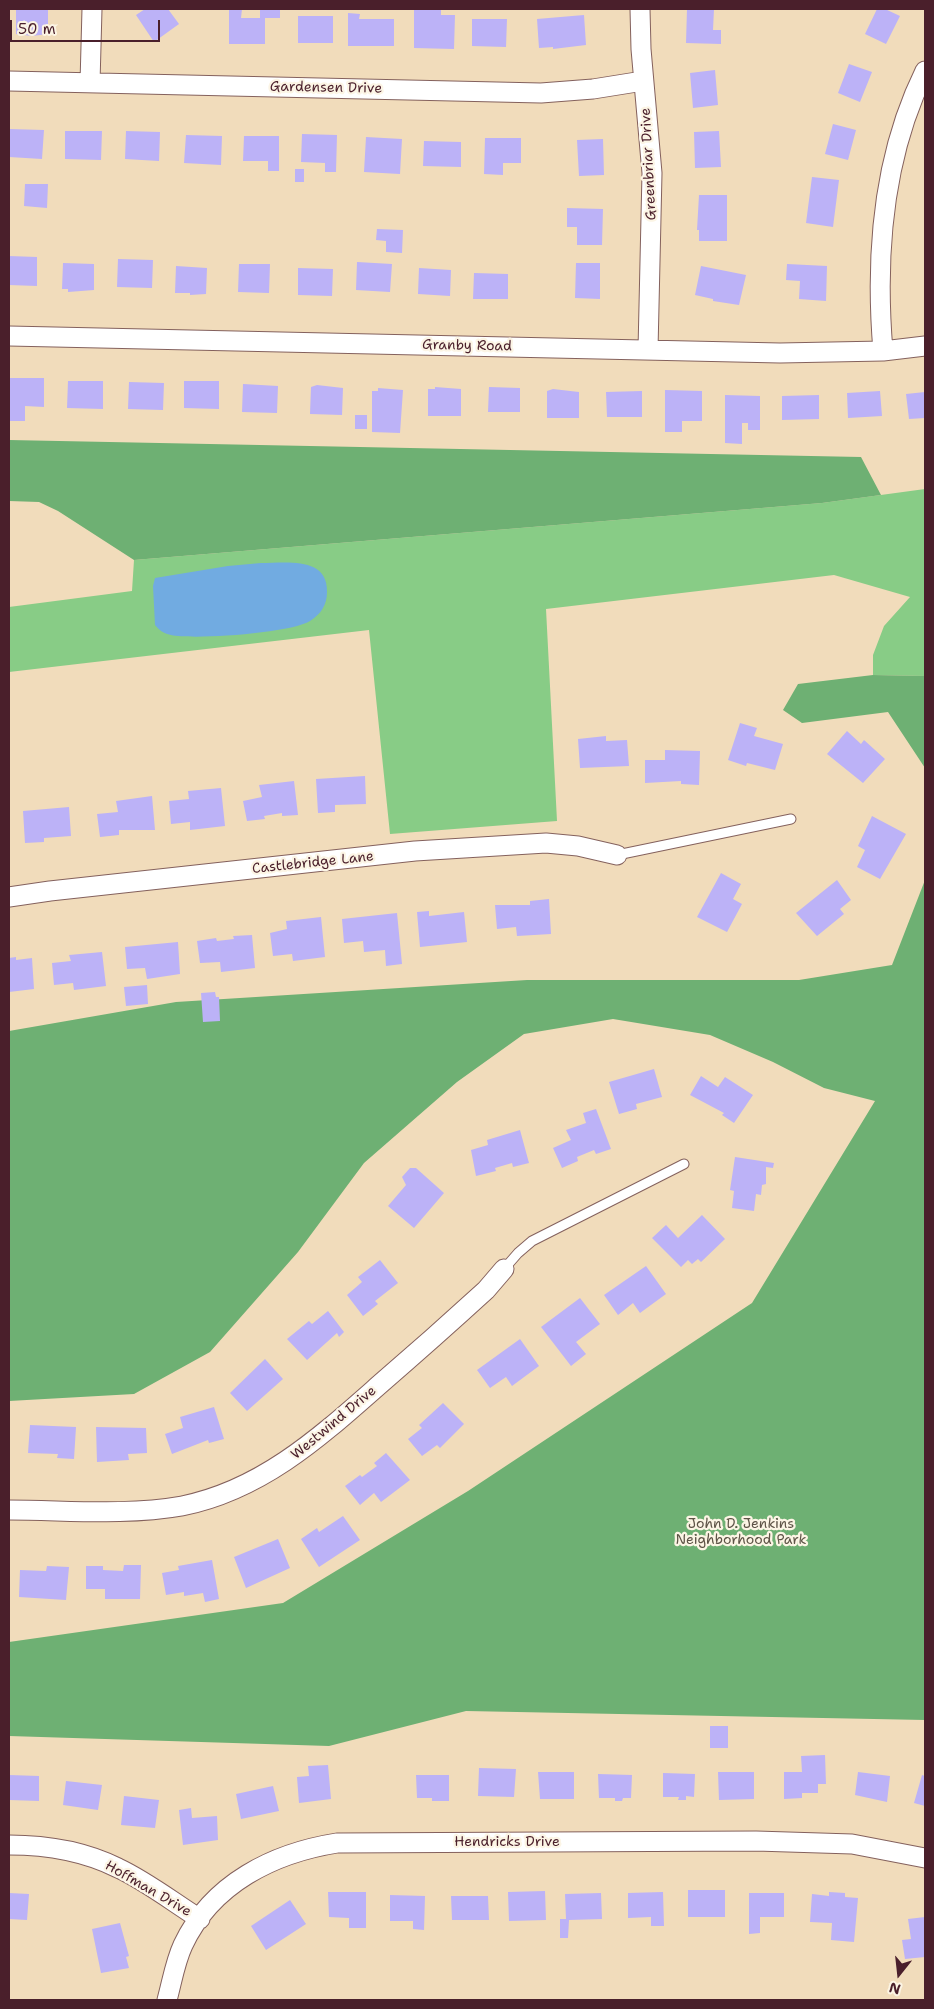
<!DOCTYPE html>
<html>
<head>
<meta charset="utf-8">
<style>
  body { margin:0 }
  #map { position:relative; width:934px; height:2009px; overflow:hidden; background:#f1dcbb; font-family:"Shantell Sans",sans-serif }
  canvas { display:block }
  .frame { position:absolute; inset:0; border:10px solid #4a1f2b; pointer-events:none }
  .north { position:absolute; left:874px; top:1949px; width:50px; height:50px; -webkit-text-stroke:4px #fcf5e5; paint-order:stroke; rotate:196deg; font-size:14px; font-weight:700; line-height:20px; text-align:center; color:#4a1f2b }
  .north::after { content:''; display:block; margin:auto; width:18px; height:22px; background:#4a1f2b; clip-path:polygon(50% 0,100% 100%,50% 72%,0 100%) }
  .scale { position:absolute; left:10px; top:20px; width:150px; height:22px; box-sizing:border-box; border:2px solid #4a1f2b; border-top:0; padding-left:6px; font-size:15px; line-height:18px; white-space:nowrap; color:#4a1f2b; -webkit-text-stroke:4px #fcf5e5; paint-order:stroke }
</style>
</head>
<body>
<div id="map">
<canvas width="934" height="2009"></canvas>
<div class="frame"></div>
<div class="north">N</div>
<div class="scale">50 m</div>
</div>
<script>
const ctx = document.querySelector('canvas').getContext('2d');
ctx.lineJoin = 'round';
function fill(path, color) { ctx.fillStyle = color; ctx.fill(path, 'evenodd'); }
function stroke(path, color, width, dash) { ctx.strokeStyle = color; ctx.lineWidth = width; ctx.lineCap = dash ? 'butt' : 'round'; ctx.setLineDash(dash || []); ctx.stroke(path); }
function label(font, color, halo, rows, align = 'center') {
  ctx.font = font + ' "Shantell Sans",sans-serif'; ctx.lineWidth = 4.5; ctx.setLineDash([]); ctx.textBaseline = 'middle'; ctx.strokeStyle = halo; ctx.fillStyle = color; for (const [text, x, y, turn = 0] of rows) {
    ctx.save(); ctx.translate(x, y); ctx.rotate((+turn || 0) * Math.PI / 180); ctx.textAlign = isNaN(turn) ? turn : align; if (halo) ctx.strokeText(text, 0, 0); ctx.fillText(text, 0, 0); ctx.restore();
  }
}
fill(new Path2D(`
  M925,489V676L873,675V655L884,626L910,597L834,575L546,609L557,821L390,834L369,630L9,672V607L132,591L134,560L822,503Z`), '#88cc86');
fill(new Path2D(`
  M9,440L861,457L881,495L822,503L134,560L58,511L39,502L9,501Z
  M873,675L925,676V768L888,712L802,723L783,710L798,684Z
  M925,880V1720L466,1711L329,1746L9,1736V1642L283,1603L468,1491L752,1303L875,1101L824,1088L773,1062L710,1035L613,1019L524,1034L457,1082L364,1163L298,1252L210,1352L134,1394L9,1401V1031L176,1002L527,980H799L892,965Z`), '#6eb073');
fill(new Path2D(`
  M261,563C286,563 328,556 327,592C327,605 321,614 310,621C291,633 194,640 171,635C163,633 160,631 155,625L153,586L155,578L228,566Z`), '#71abe1');
fill(new Path2D(`
  M16,9H48V34L32,36L16,34Z
  M145,9H168L179,24L154,42L136,15Z
  M242,9L241,18H260V9H280V18H265V44H229V10Z
  M414,9H441V15H455L454,49L414,48Z
  M687,9H714L713,30H721V44L686,43Z
  M877,9H885L900,16L886,44L865,34Z
  M348,13L360,14L359,19H394V46H348Z
  M584,15L586,45L553,49V47L539,48L537,19Z
  M298,16H333V43H298Z
  M472,19H507L506,47L472,46Z
  M849,64L872,72L860,102L838,93Z
  M715,70L718,105L693,108L690,73Z
  M833,124L856,130L848,160L825,154Z
  M9,129L44,130L42,159L9,157Z
  M65,131H102L101,160L65,159Z
  M126,131L160,132L159,161L125,159Z
  M719,131L721,167L695,168L694,132Z
  M302,134L337,135L336,172H325V163L301,162Z
  M186,135L222,136L221,165L184,163Z
  M244,136H279V171H268V161H243Z
  M366,137L402,139L400,174L364,172Z
  M485,138H521V163H503V175L484,174Z
  M603,139L604,175L579,176L577,140Z
  M424,141L461,142V167L423,166Z
  M295,169H304V182H295Z
  M812,177L839,180L833,227L806,223Z
  M25,184H48L47,208L24,206Z
  M699,195H727V241H699V230H697Z
  M567,208L603,209L602,245H577V227H567Z
  M377,229L403,230L402,253L386,252V241L376,240Z
  M9,256L37,257V286L9,285Z
  M118,259L153,260L152,288L117,287Z
  M357,262L392,264L390,292L356,290Z
  M63,263L94,264V290L68,292V289H62Z
  M576,263H600V299L575,298Z
  M239,264H270L269,293L238,292Z
  M787,264L827,266L826,301L799,299L800,281L786,280Z
  M176,266L207,268L206,294L190,295V293H175Z
  M701,266L746,275L739,305L713,301V299L695,295Z
  M298,268L333,269L332,296L298,295Z
  M419,268L451,270L450,296L418,294Z
  M474,273L508,274V299H473Z
  M9,378H44V407L25,406V421H9Z
  M68,381H103V409L67,408Z
  M184,381H219V409L184,408Z
  M129,382L164,383L163,410L128,409Z
  M243,384L278,386L277,413L242,412Z
  M317,385L343,388L342,415L310,414L311,387Z
  M435,387L461,389V416H428V389H435Z
  M489,387L520,388V412H488Z
  M378,388L403,390L400,433L372,432V391H378Z
  M553,389L579,392V418H547V391Z
  M665,390L702,391V421H682V432H665Z
  M642,391V417H607L606,392Z
  M880,391L882,416L848,418L847,393Z
  M925,392V418L909,419L906,394Z
  M725,395L760,396V430H748V423H742V444L725,443Z
  M819,395V419L782,420V396Z
  M355,415H367V429H355Z
  M740,723L757,728L754,736L783,744L775,770L747,763L746,766L728,760Z
  M847,731L861,744L864,740L885,759L863,783L827,754Z
  M606,736V741L627,740L629,766L580,768L578,739Z
  M665,750L700,751L699,785L681,784V781L645,783V760H665Z
  M365,776L366,804L335,805V812L318,813L316,779Z
  M294,781L298,815L282,816V813L264,816L265,819L247,821L243,801L262,797L259,785Z
  M221,788L225,826L190,830V822L171,824L169,801L189,799L188,791Z
  M152,796L155,830H119V835L100,837L97,814L118,812L116,801Z
  M69,807L71,836L44,838V842L25,843L23,811Z
  M872,816L906,834L880,879L857,867L865,850L858,846Z
  M721,873L741,884L733,899L742,904L727,932L697,917Z
  M837,880L851,900L840,909L844,914L817,936L796,913Z
  M549,899L551,934L517,936L516,927L497,929L495,905H530V901Z
  M429,911V916L464,912L467,942L420,947L417,912Z
  M397,913L402,964L386,966L385,950L364,952L363,941L344,943L342,919Z
  M321,917L325,957L293,961L292,954L273,956L270,933L287,929L286,921Z
  M252,935L255,968L221,972L220,962L200,963L197,941L216,938L217,941L234,939L233,936Z
  M178,942L180,974L147,979L145,968L127,969L125,947Z
  M102,952L106,986L74,990L73,983L54,985L52,963L71,961L69,955Z
  M16,957V960L32,958L34,989L9,992V958Z
  M147,985L148,1004L126,1006L124,987Z
  M215,992L216,997H219L220,1021L203,1022L201,993Z
  M654,1069L662,1097L636,1104L637,1109L619,1114L609,1082Z
  M701,1076L718,1087L725,1077L753,1095L734,1123L722,1115L724,1113L690,1095Z
  M596,1109L611,1149L596,1154L594,1150L577,1157L578,1161L562,1168L553,1148L571,1140L566,1130L586,1123L583,1113Z
  M520,1130L529,1163L513,1167L512,1163L495,1168L496,1171L476,1176L471,1150L488,1145L487,1140Z
  M735,1157L774,1163L773,1168L766,1167V1184L762,1185L761,1195L756,1194L754,1211L732,1208L734,1191L730,1190Z
  M410,1168H416L444,1193L414,1228L388,1206L406,1185L402,1177Z
  M702,1215L725,1239L701,1262L698,1259L692,1264L688,1260L681,1267L652,1238L666,1225L678,1238Z
  M380,1260L398,1283L375,1301L378,1304L363,1316L347,1295L362,1282L358,1277Z
  M646,1266L666,1294L640,1313L633,1303L618,1315L604,1295Z
  M580,1298L600,1324L576,1342L586,1354L571,1366L541,1327Z
  M328,1311L344,1332L339,1337L337,1333L307,1360L287,1339L309,1321L312,1324Z
  M520,1339L539,1366L512,1386L506,1377L490,1388L477,1370Z
  M265,1359L283,1379L247,1411L230,1393Z
  M443,1403L464,1424L440,1448L437,1445L422,1456L408,1439L422,1428L419,1425Z
  M214,1407L224,1439L209,1443L208,1440L172,1454L165,1434L183,1428L180,1417Z
  M30,1425L76,1427L74,1459L57,1458L58,1454L28,1453Z
  M96,1427L146,1428L147,1453L128,1454L129,1460L97,1462Z
  M386,1453L410,1480L381,1502L374,1493L360,1505L345,1486L360,1475L362,1477L377,1466L374,1463Z
  M343,1516L360,1540L319,1567L301,1539L317,1528L319,1532Z
  M278,1539L290,1568L246,1588L234,1557Z
  M212,1560L219,1599L205,1602L203,1593L184,1596V1592L166,1595L162,1573L179,1570L178,1566Z
  M124,1565H141L140,1599H105V1589H86V1566H103V1570L123,1571Z
  M47,1566L69,1567L66,1600L19,1597L20,1570L46,1571Z
  M710,1726H728V1748H710Z
  M825,1755L826,1784H818V1793H802V1798L784,1799V1772H802L801,1756Z
  M328,1765L331,1799L299,1803L297,1777L309,1776L308,1766Z
  M479,1768L516,1769L514,1797L478,1796Z
  M538,1772H574V1799H540Z
  M718,1772H754V1799L719,1800Z
  M858,1772L890,1776L887,1802L855,1795Z
  M663,1773L695,1774L694,1797L686,1796V1800H678L679,1797H663Z
  M598,1774L632,1775L631,1798H623L622,1801H615V1798H599Z
  M9,1775L39,1776V1801L9,1800Z
  M416,1775H449V1801H432V1798H417Z
  M922,1775L925,1776V1806L914,1803Z
  M66,1781L102,1785L98,1810L63,1805Z
  M273,1786L279,1811L241,1819L236,1794Z
  M124,1796L159,1800L155,1828L121,1825Z
  M191,1808L192,1818L217,1816L218,1840L183,1845L179,1810Z
  M688,1890H725V1917H688Z
  M545,1891L546,1920L509,1921L508,1892Z
  M328,1892H366V1928H349V1918L329,1917Z
  M663,1892L664,1926H651V1917L628,1918V1893Z
  M829,1892L845,1893V1897L858,1898L854,1942L831,1940L832,1923L810,1922L812,1894L829,1896Z
  M9,1893L29,1894L27,1920L9,1919Z
  M601,1893L602,1919L569,1920L568,1938H560V1919H566L565,1894Z
  M749,1893H784V1917H760V1933L749,1934Z
  M390,1895L425,1896L424,1930L413,1929V1921H390Z
  M451,1896H488L489,1920H452Z
  M290,1900L306,1924L266,1950L251,1926Z
  M925,1917V1957L905,1959L902,1940L911,1939L908,1919Z
  M120,1923L129,1956L126,1957L129,1968L101,1973L92,1929Z`), '#bcb2f7');
const lane = new Path2D(`
  M617,855L791,819
  M504,1269L518,1253L532,1241L684,1164`);
const street = new Path2D(`
  M640,9L641,49L652,173L648,350
  M9,81L541,93L593,89L643,81
  M90,83L92,9
  M9,336L780,353L883,351L925,346
  M883,351C875,256 882,158 925,71
  M9,897L50,891L415,851L546,843L578,846L617,855
  M9,1510C66,1510 126,1516 182,1506C262,1490 320,1437 379,1385C415,1354 451,1322 486,1290L504,1269
  M9,1845C46,1845 84,1851 118,1868C146,1881 173,1902 200,1919
  M167,2000C172,1982 175,1962 183,1945C212,1883 274,1853 337,1843L756,1841L852,1844L925,1858`);
stroke(lane, '#84615d', 11);
stroke(street, '#84615d', 21);
stroke(lane, '#fff', 9);
stroke(street, '#fff', 19);
label('14px', '#4a1f2b', '#fcf5e5', [
  ["Gardensen Drive",326,88,1],
  ["Greenbriar Drive",649,164,-93],
  ["Granby Road",467,346,1],
  ["Castlebridge Lane",313,863,-6],
  ["Westwind Drive",334,1423,-40],
  ["Hendricks Drive",507,1842],
  ["Hoffman Drive",148,1889,30]
]);
label('14px', '#5d5346', '#fcf5e5', [
  ["John D. Jenkins",741,1524],
  ["Neighborhood Park",741,1540]
]);
</script>
</body>
</html>
